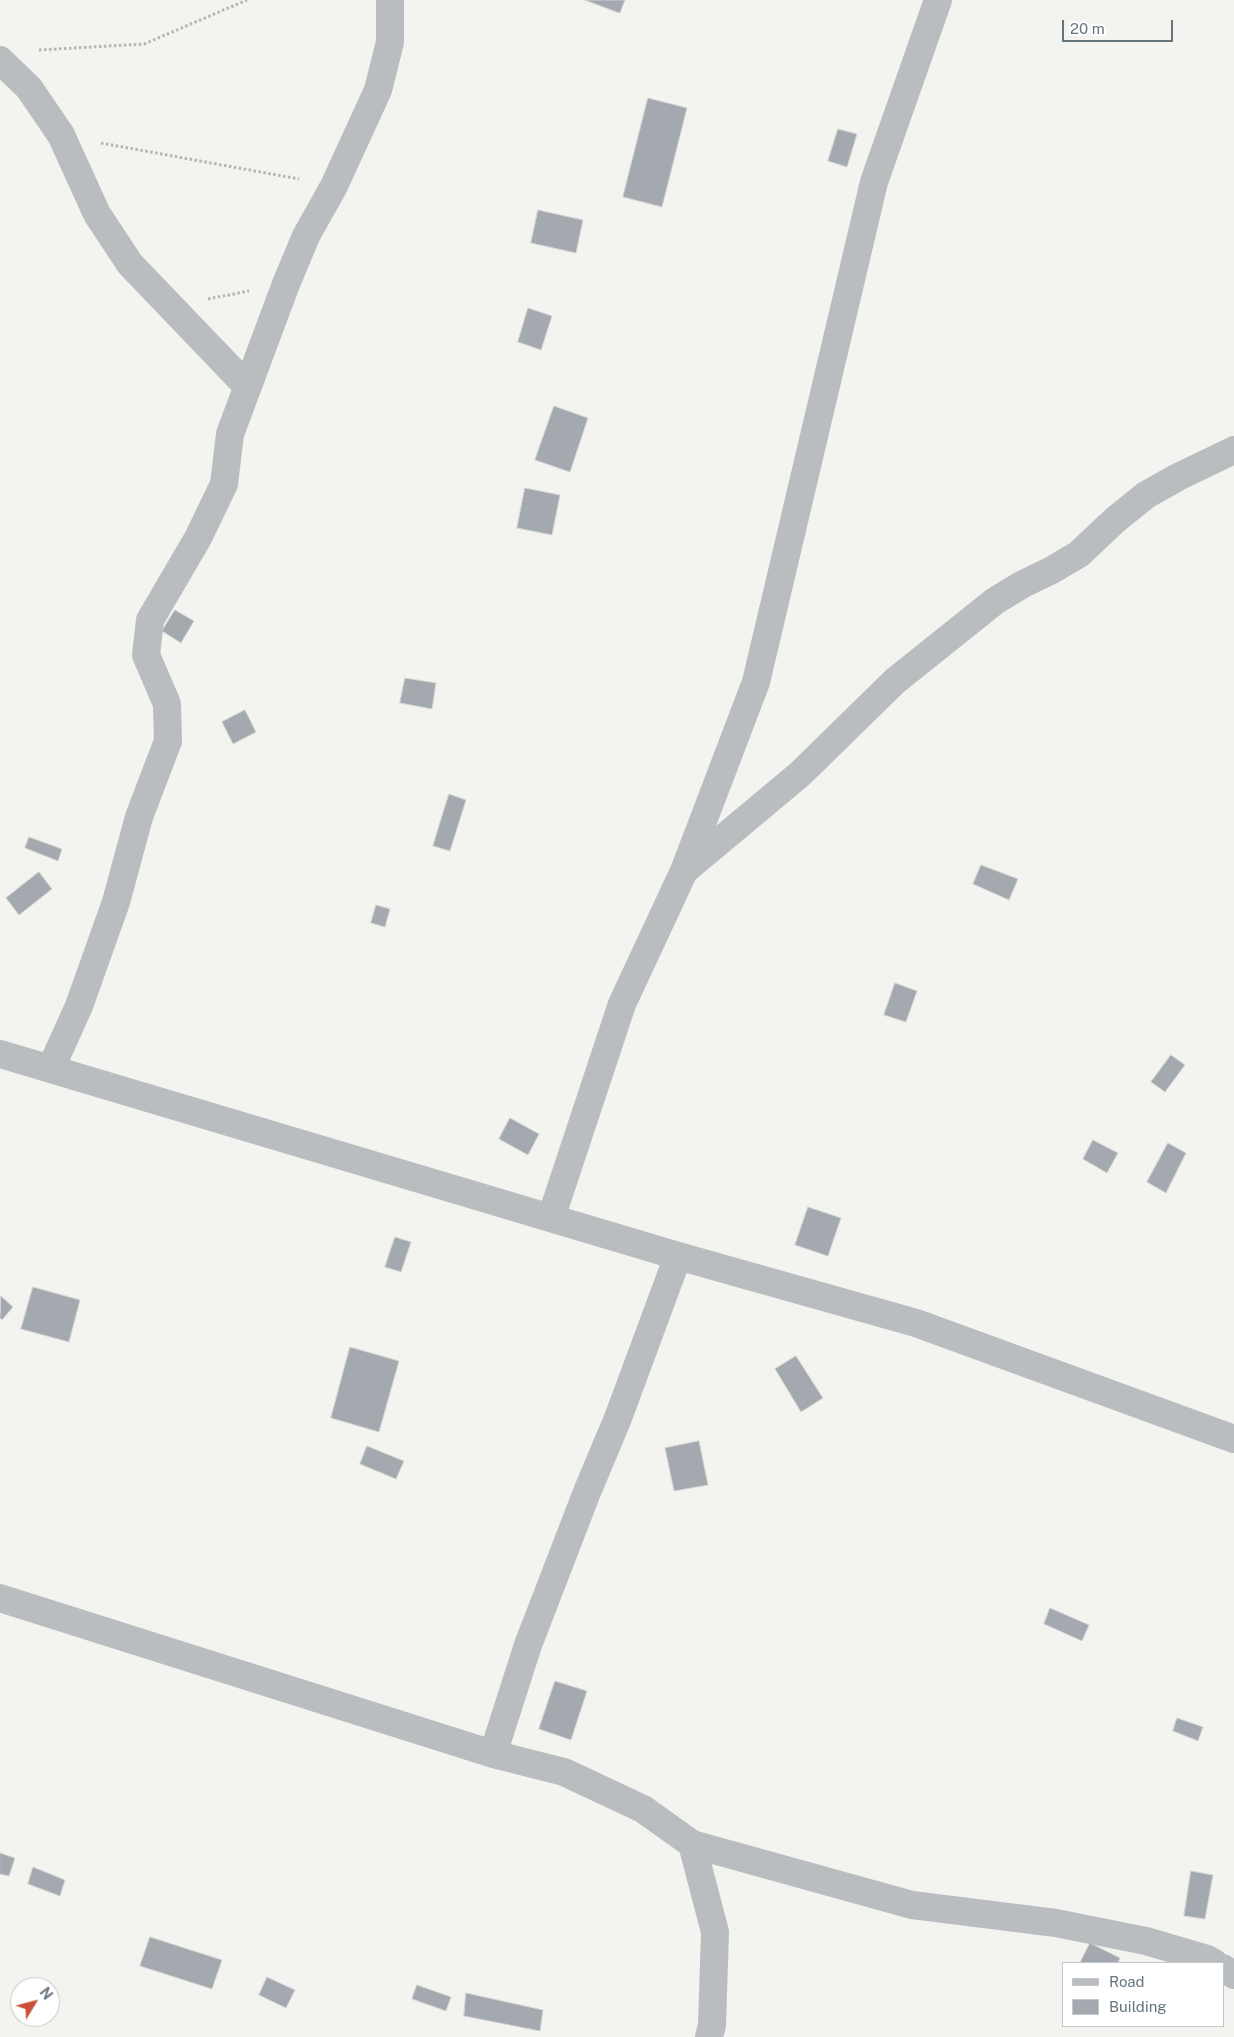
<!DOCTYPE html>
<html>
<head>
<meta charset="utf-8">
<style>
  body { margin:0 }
  #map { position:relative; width:1234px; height:2037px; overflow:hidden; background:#f3f3f0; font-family:"Public Sans",sans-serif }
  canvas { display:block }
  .legend { position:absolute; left:1062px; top:1962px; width:162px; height:65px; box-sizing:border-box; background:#fff; border:1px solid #c2c7cb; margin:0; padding:6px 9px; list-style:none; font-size:15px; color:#66747d }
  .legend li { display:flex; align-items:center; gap:10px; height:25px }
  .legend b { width:25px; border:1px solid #c2c7cb }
  .north { position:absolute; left:10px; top:1977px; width:50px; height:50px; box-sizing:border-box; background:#fff; border:1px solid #c2c7cb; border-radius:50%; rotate:53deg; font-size:14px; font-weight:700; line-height:20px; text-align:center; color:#66747d }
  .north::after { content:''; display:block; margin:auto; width:18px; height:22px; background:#cb5038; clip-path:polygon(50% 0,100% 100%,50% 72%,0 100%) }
  .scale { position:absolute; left:1062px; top:20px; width:111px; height:22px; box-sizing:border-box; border:2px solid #66747d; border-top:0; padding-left:6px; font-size:15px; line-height:18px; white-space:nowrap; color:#66747d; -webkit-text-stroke:4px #fff; paint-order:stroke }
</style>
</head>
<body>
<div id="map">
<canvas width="1234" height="2037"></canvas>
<ul class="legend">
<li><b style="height:6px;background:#b9bdc0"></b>Road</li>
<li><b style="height:14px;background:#a3a9ae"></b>Building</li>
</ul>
<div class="north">N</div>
<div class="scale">20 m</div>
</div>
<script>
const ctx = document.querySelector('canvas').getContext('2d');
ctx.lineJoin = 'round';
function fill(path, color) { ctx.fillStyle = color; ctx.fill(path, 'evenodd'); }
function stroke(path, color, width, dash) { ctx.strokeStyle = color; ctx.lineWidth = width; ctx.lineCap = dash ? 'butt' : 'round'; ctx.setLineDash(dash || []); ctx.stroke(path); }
const building = new Path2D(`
  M585,0H625L620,13Z
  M648,98L687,108L662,207L623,197Z
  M838,129L857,134L847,167L828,161Z
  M538,210L583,220L576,253L531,243Z
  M528,308L552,316L541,350L518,342Z
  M554,406L588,418L570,472L535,460Z
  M525,488L560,495L552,535L517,528Z
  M175,610L194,621L181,643L162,631Z
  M405,678L436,683L432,709L400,703Z
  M245,710L256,732L233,744L222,722Z
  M449,794L466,800L450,851L433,846Z
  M29,837L62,849L58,861L25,848Z
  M981,865L1018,879L1009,900L973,884Z
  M39,872L52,889L19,915L6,898Z
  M376,905L390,909L385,927L371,923Z
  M895,983L917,991L906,1022L884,1015Z
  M1171,1055L1185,1065L1165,1092L1151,1082Z
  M510,1118L539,1134L528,1155L499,1139Z
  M1093,1140L1118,1153L1107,1173L1083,1159Z
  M1168,1143L1186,1153L1166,1193L1147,1182Z
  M808,1207L841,1218L828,1256L795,1245Z
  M395,1237L411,1242L401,1272L385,1267Z
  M33,1287L80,1300L69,1342L21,1329Z
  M1,1296L13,1307L2,1320L0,1318Z
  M350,1347L399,1361L379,1432L331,1418Z
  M796,1356L823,1398L801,1412L775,1369Z
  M699,1441L708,1485L674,1491L665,1448Z
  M367,1446L404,1461L396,1479L360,1464Z
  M1050,1608L1089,1625L1082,1641L1044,1624Z
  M555,1681L587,1691L571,1740L539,1729Z
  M1177,1718L1203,1727L1198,1741L1173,1731Z
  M0,1853L15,1858L9,1876L0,1874Z
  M33,1867L65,1880L60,1896L28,1884Z
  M1191,1871L1213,1875L1205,1919L1184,1916Z
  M150,1937L222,1960L212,1989L140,1966Z
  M1090,1943L1120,1958L1118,1963H1080Z
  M267,1977L295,1990L286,2008L259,1995Z
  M417,1985L451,1997L446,2011L412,1999Z
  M466,1993L543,2010L540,2031L464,2016Z`);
fill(building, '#a3a9ae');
stroke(building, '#d4d4d3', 1);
stroke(new Path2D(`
  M39,50L144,44L247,0
  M101,143L299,179
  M208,299L249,291`), '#b3b6b8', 3, [2.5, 2.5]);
stroke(new Path2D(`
  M0,60L29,88L61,135L97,214L130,264L247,386
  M685,870L800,774L895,681L995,601L1023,584L1052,570L1079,554L1115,520L1146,495L1178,477L1234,450
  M0,1054L678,1256L916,1323L1234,1439
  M51,1068L79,1006L116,902L139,817L168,741L167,704L146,655L150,620L198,538L224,484L230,434L286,284L306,236L334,186L378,90L390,42V0
  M551,1218L622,1004L684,871L756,682L874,182L938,0
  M0,1598L493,1754L564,1772L643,1809L692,1844L715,1932L712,2025L709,2037
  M493,1754L528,1645L587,1492L618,1418L678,1256
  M692,1844L912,1905L1056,1923L1146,1941L1207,1959L1214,1963
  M1223,1968L1234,1975`), '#b9bdc0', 28);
</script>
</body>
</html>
